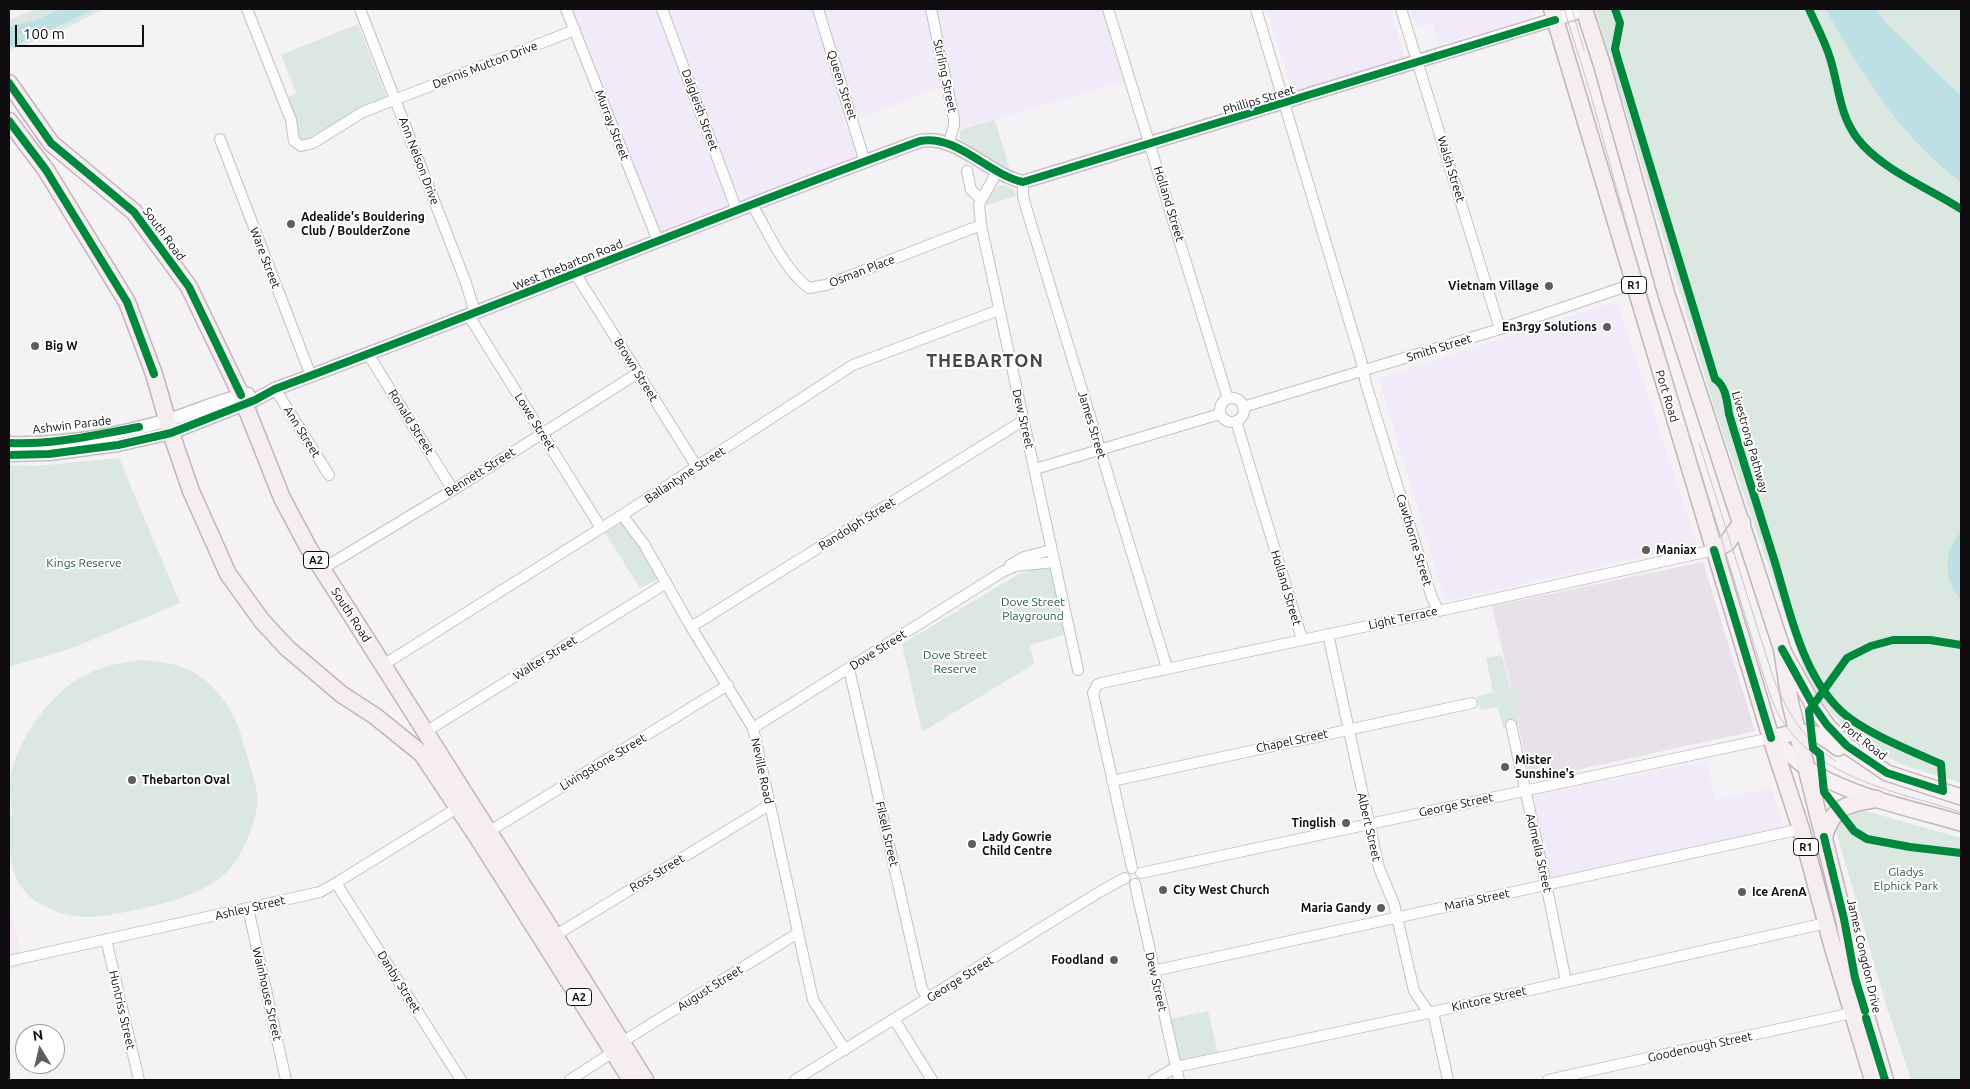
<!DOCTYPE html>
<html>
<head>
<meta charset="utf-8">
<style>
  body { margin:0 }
  #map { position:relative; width:1970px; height:1089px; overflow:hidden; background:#f5f2f6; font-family:Ubuntu,sans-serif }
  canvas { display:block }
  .frame { position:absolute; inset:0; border:10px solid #0f0d10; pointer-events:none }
  .north { position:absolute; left:15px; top:1024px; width:50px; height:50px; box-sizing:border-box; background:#fff; border:1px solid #9f9e9f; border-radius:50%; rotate:351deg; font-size:14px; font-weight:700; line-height:20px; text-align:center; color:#0f0d10 }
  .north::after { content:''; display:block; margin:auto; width:18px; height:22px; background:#605d60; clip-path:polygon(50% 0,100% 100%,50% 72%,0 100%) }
  .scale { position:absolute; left:15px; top:25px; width:129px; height:22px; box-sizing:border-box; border:2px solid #0f0d10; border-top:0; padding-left:6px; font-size:15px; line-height:18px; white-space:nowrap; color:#0f0d10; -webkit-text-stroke:4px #fff; paint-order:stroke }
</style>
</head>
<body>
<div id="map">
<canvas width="1970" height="1089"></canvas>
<div class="frame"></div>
<div class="north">N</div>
<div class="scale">100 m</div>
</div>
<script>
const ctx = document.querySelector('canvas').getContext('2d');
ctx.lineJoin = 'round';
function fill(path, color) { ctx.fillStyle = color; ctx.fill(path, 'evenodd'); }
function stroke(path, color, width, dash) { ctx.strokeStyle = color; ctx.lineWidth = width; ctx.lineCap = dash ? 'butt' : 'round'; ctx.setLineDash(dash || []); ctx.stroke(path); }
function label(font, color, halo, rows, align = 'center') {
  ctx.font = font + ' Ubuntu,sans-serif'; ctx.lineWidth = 4; ctx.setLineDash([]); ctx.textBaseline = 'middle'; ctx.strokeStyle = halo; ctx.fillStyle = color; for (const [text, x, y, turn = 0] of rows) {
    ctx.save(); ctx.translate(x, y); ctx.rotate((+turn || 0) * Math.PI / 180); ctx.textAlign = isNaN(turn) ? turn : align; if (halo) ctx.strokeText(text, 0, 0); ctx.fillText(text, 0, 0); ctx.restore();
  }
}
fill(new Path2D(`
  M1703,562L1755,731L1530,780L1514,703L1521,701L1518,687L1511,688L1492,606Z`), '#e8e1ea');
fill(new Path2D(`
  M566,9H1104L1130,79L952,132L945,85L854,120L865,162L658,241Z
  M1267,9H1390L1405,58L1293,92Z
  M1410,9H1535L1530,18L1438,45L1432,22L1416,27Z
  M1617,301L1697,545L1445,601L1379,378Z
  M1707,761L1715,800L1772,788L1785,831L1550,881L1531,796Z`), '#f1eaf8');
fill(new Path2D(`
  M9,901L24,966L9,970Z`), '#f4e9f5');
fill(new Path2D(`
  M35,9H103L57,33L9,50V20Z
  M1595,9H1961V783C1938,775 1913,770 1891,759C1854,741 1826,713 1806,676L1714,407Z
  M358,24L387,99L316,138L301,143L296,133L297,125L287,98L296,93L281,55Z
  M994,120L997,127L1010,170L970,149L960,139V130Z
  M1005,185L1014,190L1016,196L984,206C989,196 993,185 1005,185Z
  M119,458L180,603L75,647L9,667V465L36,466Z
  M621,523L643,545L659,579L640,588L605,533Z
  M1051,563L1064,635L1030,645L1034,664L922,732L902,644L1019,574Z
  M1502,655L1510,688L1518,687L1521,701L1514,703L1519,724L1503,728L1498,707L1480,710L1477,696L1493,692L1486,658Z
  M143,660C158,661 173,663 187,669C212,680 234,709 241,735C244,747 259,791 258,801C255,822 244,854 229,870C205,893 175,901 144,908C108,916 78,924 44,906C34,901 26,894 19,884C9,866 9,837 9,817L12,816C11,802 9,788 11,774C17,741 49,696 78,679C98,667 120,662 143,660Z
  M1866,811L1961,838V1080H1911L1886,1005L1837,834C1836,815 1850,815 1866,811Z
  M1208,1011L1219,1058L1176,1067L1165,1020Z`), '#dbe8e1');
fill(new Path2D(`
  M62,9H93L70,21L9,48V27L35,20Z
  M1826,9H1876L1886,23L1961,96V182C1902,139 1861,73 1826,9Z
  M1961,532V600C1943,580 1943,551 1961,532Z`), '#bde0e5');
const minor = new Path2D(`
  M247,9L291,120L294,141L301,146L313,143L363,112L575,30
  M360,9L466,283L475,313
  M566,9L658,241
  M662,9L737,211
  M818,9L865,162
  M931,9L954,119V125L949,143
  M1108,9L1228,399
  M1256,9L1361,360L1366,384L1432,598L1439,611
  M1401,9L1500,329
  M220,139L311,376
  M967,171L971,190L981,199
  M997,172L979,204L981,225L1078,670
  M1023,182V196L1025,204L1167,668
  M752,205C768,231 784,270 809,288L826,285L981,225
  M575,273L697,467
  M469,316L601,528
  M368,354L453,490
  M275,389L329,475
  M1220 410a12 12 0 1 1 24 0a12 12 0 1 1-24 0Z
  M1243,407L1500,329L1633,284
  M1236,421L1302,639
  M1035,469L1220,414
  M622,515L644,544L691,627L753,728L813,1000L845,1050
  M1010,565L1024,557L1052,550
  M322,569L453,490L638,373
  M691,627L1024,420
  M1328,634L1379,868L1394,904L1414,991L1429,1013
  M383,665L622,515L853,365L999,310
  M849,669L922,989L928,998
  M1511,725L1547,889L1566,981
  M753,728L1002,572L1015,566L1054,562
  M425,732L665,584
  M1112,781L1472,703
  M485,834L728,685
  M1132,868L1093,693L1097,685L1101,683L1485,601L1714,550
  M1141,873L1771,738
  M336,883L461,1080
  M1135,884L1179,1080
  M248,908L286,1080
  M551,938L769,805
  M106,939L139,1080
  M9,961L320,892L336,883L462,805
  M1153,971L1801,829
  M1433,1012L1448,1080
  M894,1019L932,1080
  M570,1080L613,1052L622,1042L798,933
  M795,1080L1101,891L1125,878
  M1154,1080L1176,1067L1433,1012L1826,923
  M1548,1080L1852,1013`);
const tertiary = new Path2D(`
  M9,443C60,445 119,434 168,420C195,412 221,399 248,394
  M9,455L49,454L118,445L171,433L255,400L275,389C491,309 704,220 920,141C957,134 987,174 1023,182L1585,10`);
const primary = new Path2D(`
  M1783,651L1813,705L1827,725L1847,746L1887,773L1961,797
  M1771,738C1786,750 1800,765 1816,774C1861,799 1913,809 1961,823
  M1771,738C1802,731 1811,726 1838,748`);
const trunk = new Path2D(`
  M1552,9L1771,738L1801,829L1833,948L1873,1080
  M1584,9L1602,65L1667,296L1782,649L1790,702L1844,919L1855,978L1885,1080
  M9,83L51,143L134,212L189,287L241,395L282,498L308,547L583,980L645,1080
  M9,121L46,170L127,302L154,374L171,433L191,491L228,574L262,621L287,648L341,694L375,716L422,754L478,838L631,1080
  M1714,550L1727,543L1742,522
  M1824,837C1833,805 1848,804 1877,799`);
stroke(minor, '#c4c1c4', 12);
stroke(tertiary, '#c4c1c4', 15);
stroke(primary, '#c1b5ba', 18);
stroke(trunk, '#c1b5ba', 19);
stroke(minor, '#fefdfe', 10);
stroke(tertiary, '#fefdfe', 12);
stroke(primary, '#f8f1f3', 15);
stroke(trunk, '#f6edf0', 16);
stroke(new Path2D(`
  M1564,9L1590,92L1647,298L1765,680C1769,693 1774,707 1781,719C1819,779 1898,792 1961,812
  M1572,9L1584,50
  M1699,443L1773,677C1786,711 1804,741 1836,761`), '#c6c6c6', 1);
stroke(new Path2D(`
  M1615,9L1620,23L1615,49L1618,60L1715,379C1726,386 1727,401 1729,414C1743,461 1758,508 1773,556C1789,607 1800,669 1838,708C1858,730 1913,752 1941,764L1943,791L1887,773L1847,746L1827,725L1813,705L1782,649
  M1809,9C1816,25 1825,41 1830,58C1839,86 1839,114 1857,138C1880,169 1929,188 1961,209
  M9,83L51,143L134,212L189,287L241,395
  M9,121L46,170L127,302L154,374
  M9,443C52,445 96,435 139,427
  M9,455L49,454L118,445L171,433L255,400L275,389C491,309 704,220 920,141C957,134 987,174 1023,182L1555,20
  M1714,550L1771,738
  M1961,645L1930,640H1893L1871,646L1847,658L1809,711L1813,748L1820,754L1824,792L1854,831L1867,839L1910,847L1961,853
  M1824,837L1844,919L1855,978L1865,1011
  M1866,1018L1885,1080`), '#00873e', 8);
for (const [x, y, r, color] of [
  [291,224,5,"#605d60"],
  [1549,286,5,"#605d60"],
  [1607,327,5,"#605d60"],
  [35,346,5,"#605d60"],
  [1646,550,5,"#605d60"],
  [1505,767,5,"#605d60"],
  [132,780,5,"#605d60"],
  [1346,823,5,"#605d60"],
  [972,844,5,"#605d60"],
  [1163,890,5,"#605d60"],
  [1742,892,5,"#605d60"],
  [1381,908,5,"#605d60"],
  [1114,960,5,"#605d60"]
]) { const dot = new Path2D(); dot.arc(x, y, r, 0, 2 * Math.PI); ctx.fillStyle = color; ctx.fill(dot); stroke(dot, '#fff', 2); }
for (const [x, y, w] of [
  [1634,285,25],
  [316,560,25],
  [1806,847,25],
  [579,997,25]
]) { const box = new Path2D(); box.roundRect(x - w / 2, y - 8.5, w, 17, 4); ctx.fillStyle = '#fff'; ctx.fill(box); stroke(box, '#0f0d10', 1); }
label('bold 11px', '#0f0d10', null, [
  ["R1",1634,285],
  ["A2",316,560],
  ["R1",1806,847],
  ["A2",579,997]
]);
label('12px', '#0f0d10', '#fff', [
  ["Dennis Mutton Drive",485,65,-21],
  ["Stirling Street",945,76,78],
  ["Queen Street",842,85,72],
  ["Phillips Street",1259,100,-17],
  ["Dalgleish Street",700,110,70],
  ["Murray Street",612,125,69],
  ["Ann Nelson Drive",419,161,69],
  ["Walsh Street",1451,169,73],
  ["Holland Street",1169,204,73],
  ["South Road",164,234,54],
  ["Ware Street",265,258,69],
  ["West Thebarton Road",568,265,-22],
  ["Osman Place",862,271,-21],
  ["Smith Street",1439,348,-17],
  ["Brown Street",636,370,58],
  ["Port Road",1667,396,73],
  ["Dew Street",1023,419,77],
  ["Ronald Street",411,422,58],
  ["Lowe Street",535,422,58],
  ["Ashwin Parade",72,425,-7],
  ["James Street",1092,425,73],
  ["Ann Street",302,432,58],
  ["Livestrong Pathway",1750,442,74],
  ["Bennett Street",480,472,-32],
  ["Ballantyne Street",685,475,-33],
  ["Randolph Street",857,524,-32],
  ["Cawthorne Street",1414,540,73],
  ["Holland Street",1286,588,73],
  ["South Road",351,615,57],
  ["Light Terrace",1403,618,-12],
  ["Dove Street",878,650,-32],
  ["Walter Street",545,658,-32],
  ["Chapel Street",1292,741,-12],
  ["Port Road",1864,741,38],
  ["Livingstone Street",603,762,-31],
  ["Neville Road",762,771,78],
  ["George Street",1456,805,-12],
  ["Albert Street",1369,827,77],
  ["Filsell Street",887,834,77],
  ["Admella Street",1539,853,77],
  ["Ross Street",657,873,-31],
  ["Maria Street",1477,900,-12],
  ["Ashley Street",250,908,-13],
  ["James Congdon Drive",1864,956,77],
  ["George Street",960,979,-32],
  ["Danby Street",399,982,58],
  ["Dew Street",1156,982,77],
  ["August Street",710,988,-32],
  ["Wainhouse Street",267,994,77],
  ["Kintore Street",1489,999,-13],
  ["Huntriss Street",122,1010,77],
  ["Goodenough Street",1700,1047,-12]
]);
label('bold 12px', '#0f0d10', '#fff', [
  ["Adealide's Bouldering",301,217],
  ["Club / BoulderZone",301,231],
  ["Vietnam Village",1539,286,"right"],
  ["En3rgy Solutions",1597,327,"right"],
  ["Big W",45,346],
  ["Maniax",1656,550],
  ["Mister",1515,760],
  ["Sunshine's",1515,774],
  ["Thebarton Oval",142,780],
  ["Tinglish",1336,823,"right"],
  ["Lady Gowrie",982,837],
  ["Child Centre",982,851],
  ["City West Church",1173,890],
  ["Ice ArenA",1752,892],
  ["Maria Gandy",1371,908,"right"],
  ["Foodland",1104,960,"right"]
], 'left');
label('12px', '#1d5e40', '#fff', [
  ["Kings Reserve",84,563],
  ["Dove Street",1033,602],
  ["Playground",1033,616],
  ["Dove Street",955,655],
  ["Reserve",955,669],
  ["Gladys",1906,872],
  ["Elphick Park",1906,886]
]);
ctx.letterSpacing = '1px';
label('bold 18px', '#484449', '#fff', [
  ["THEBARTON",985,361]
]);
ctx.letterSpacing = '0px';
</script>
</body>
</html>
